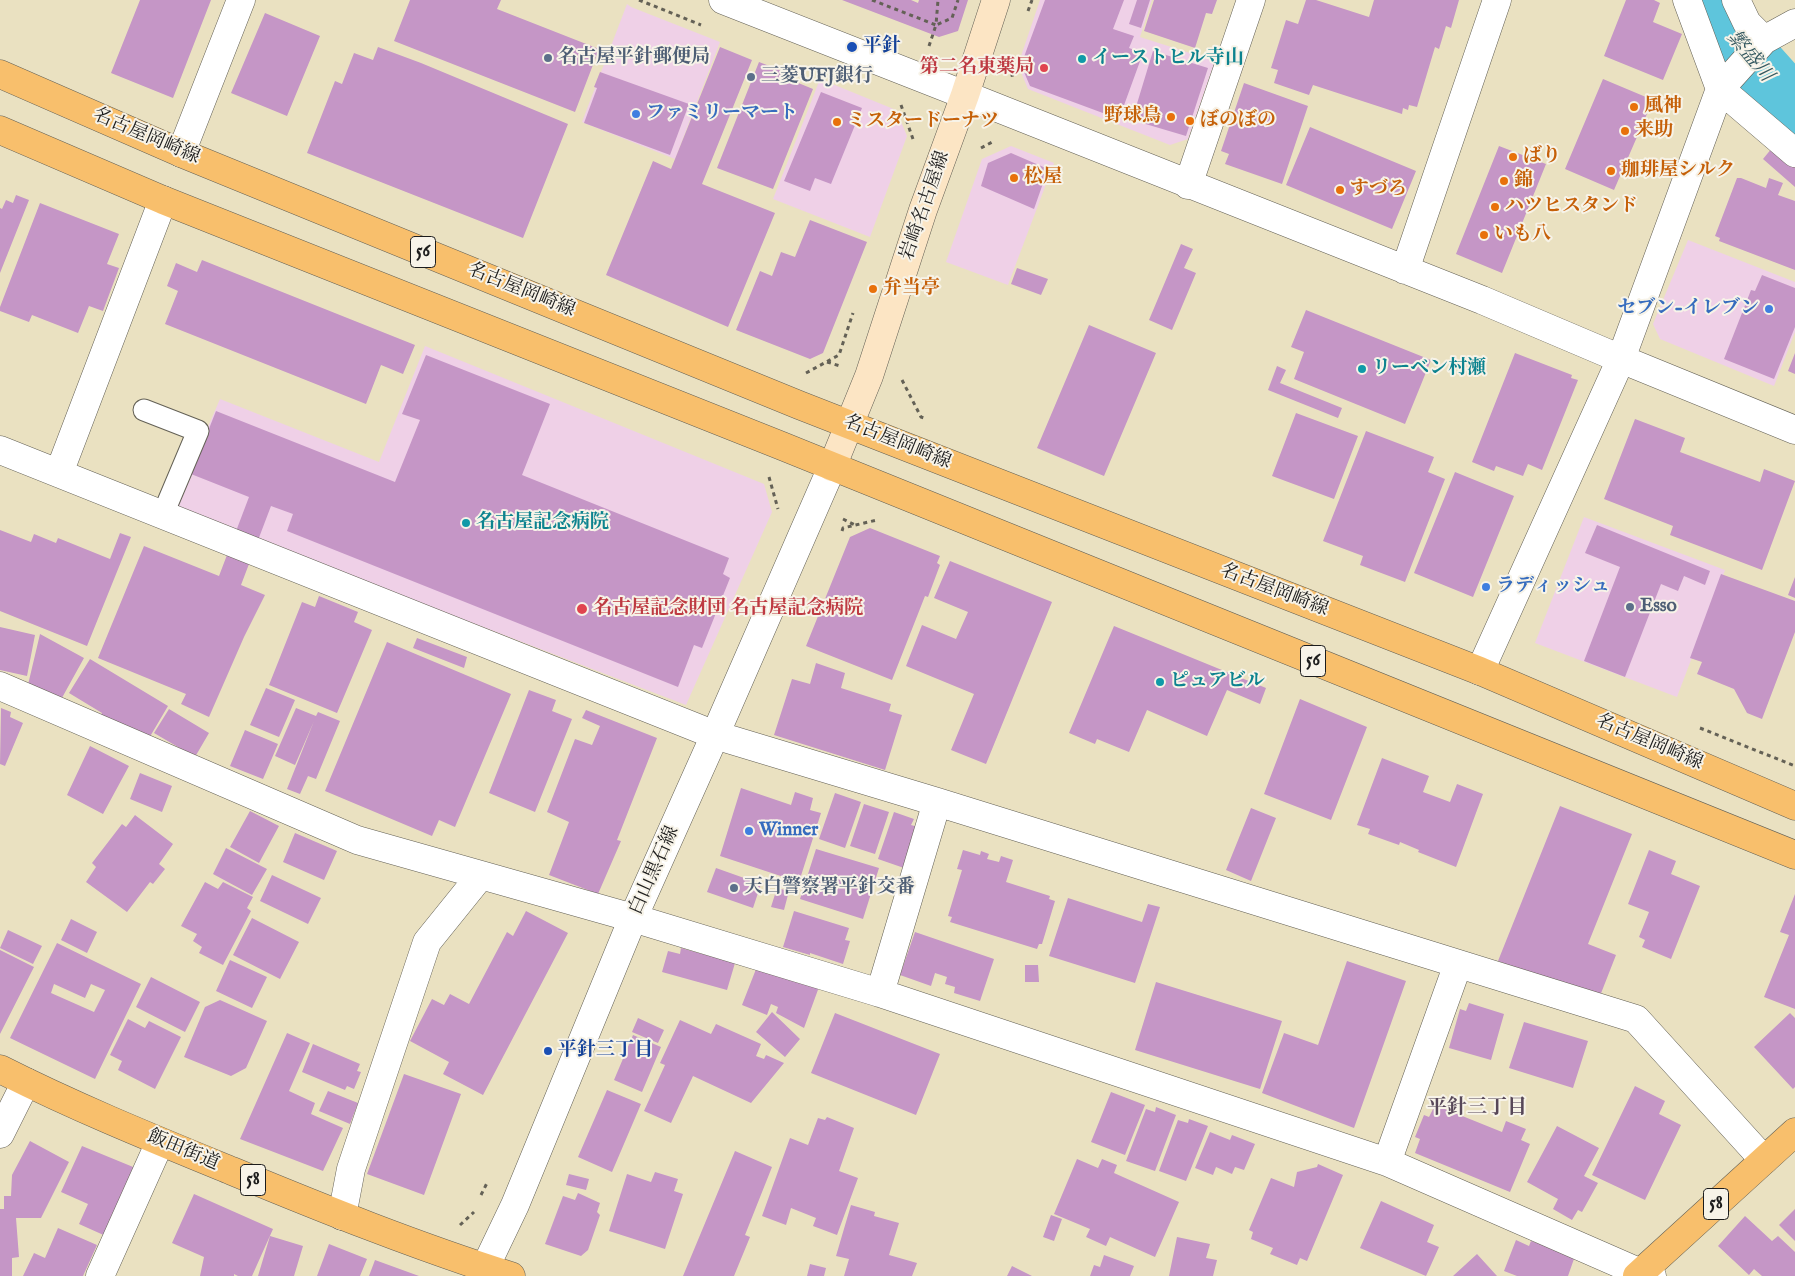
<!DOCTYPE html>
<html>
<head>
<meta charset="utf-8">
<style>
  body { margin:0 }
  canvas { display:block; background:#eae1c1 }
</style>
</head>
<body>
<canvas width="1795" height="1276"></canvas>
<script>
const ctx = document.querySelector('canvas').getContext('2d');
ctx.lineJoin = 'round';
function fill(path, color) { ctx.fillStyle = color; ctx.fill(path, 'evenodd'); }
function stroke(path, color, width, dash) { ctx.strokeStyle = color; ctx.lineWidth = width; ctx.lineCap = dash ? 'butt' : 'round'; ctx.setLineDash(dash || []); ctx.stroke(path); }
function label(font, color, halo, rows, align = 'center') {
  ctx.font = font + ' "IM FELL English","Noto Serif JP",serif'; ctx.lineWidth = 4; ctx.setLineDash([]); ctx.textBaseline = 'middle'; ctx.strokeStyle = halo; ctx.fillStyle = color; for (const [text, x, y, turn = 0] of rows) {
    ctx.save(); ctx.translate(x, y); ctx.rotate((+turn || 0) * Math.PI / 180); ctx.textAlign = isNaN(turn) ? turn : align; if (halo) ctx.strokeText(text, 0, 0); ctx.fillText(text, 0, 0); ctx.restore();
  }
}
fill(new Path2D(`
  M1040,0H1152L1140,37L1215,61L1188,139L1170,145L1028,89L1018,65Z
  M627,4L631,7L720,42L675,159L582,122Z
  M820,79L896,110L907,136L870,237L773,199Z
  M1011,146L1054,163L1008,285L946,262L982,159Z
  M1688,240L1795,282V332L1774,386L1660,339L1653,324Z
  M425,346L764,484L772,512L686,705L173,508L220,399L379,462Z
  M1584,517L1725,570L1677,697L1535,643Z`), '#efd0e7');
stroke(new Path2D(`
  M1709,0L1727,34L1795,110`), '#5ec5dc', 62);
fill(new Path2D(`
  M140,0H211L173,98L111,73Z
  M410,0H501L497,9L599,49L575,112L394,41Z
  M842,0H911L918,3L919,0H968L958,31L939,37Z
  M1045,0H1124L1113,29L1134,36L1129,48L1143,53L1119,119L1030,86L1021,65Z
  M1137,0H1150L1141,28L1129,24Z
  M1154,0H1217L1212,14L1206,13L1195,48L1144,31Z
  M1306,0H1316L1369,17L1374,0H1459L1451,28L1446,26L1439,49L1435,47L1417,107L1409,105L1408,110L1403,108L1402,114L1313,85L1309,95L1274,83L1278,70L1271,68L1286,20L1298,24Z
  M1626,0H1654L1660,3L1653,22L1682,34L1663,80L1604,56Z
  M265,13L320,36L287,116L231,93Z
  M378,47L421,63L568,124L523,238L307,153L335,81L342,84L354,53L373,60Z
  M720,47L752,60L702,184L775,213L728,327L606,275L653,161L671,169Z
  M1153,51L1208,68L1186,136L1132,120Z
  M759,62L793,75L791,80L813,89L773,189L717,168Z
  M600,72L689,104L670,155L584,123L597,88L594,87Z
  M1603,79L1653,100L1614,190L1565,169Z
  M1244,83L1308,106L1282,184L1225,164L1229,154L1221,151Z
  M821,92L862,108L831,184L815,178L810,191L784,181Z
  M1310,127L1416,171L1392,229L1286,185Z
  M1499,146L1546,164L1502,273L1456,254Z
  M1772,148L1795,168V187L1763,159Z
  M1011,153L1048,169L1034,209L981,186L988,163Z
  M1737,178H1741L1766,188L1769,178L1783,183L1778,195L1795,201V270L1719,241L1720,238L1715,236Z
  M16,195L29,200L0,273V208L2,209L6,200L13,203Z
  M40,203L119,234L107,264L119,268L103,311L89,306L78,333L32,315L29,322L0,311V307Z
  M810,220L867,242L823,353L810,359L736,330L760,271L772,276L781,252L795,257Z
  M1181,244L1193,249L1184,268L1196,273L1172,330L1149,320Z
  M202,260L415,345L403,374L381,365L366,404L165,324L178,291L167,286L176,263L197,272Z
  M1017,268L1048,279L1041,295L1011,284Z
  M1762,275L1795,288V327L1774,379L1724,359L1751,290L1755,291Z
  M1306,310L1431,360L1405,424L1294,379L1304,352L1291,347Z
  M1089,325L1156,353L1104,476L1037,448Z
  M1515,353L1572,375L1571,378L1578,380L1542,470L1528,464L1523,476L1496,466L1494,471L1472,462Z
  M1795,353V374L1788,371Z
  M426,355L550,404L522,475L729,558L723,574L730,578L702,648L694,645L678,687L287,531L293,514L271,506L241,585L265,595L244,637L209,717L181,704L186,694L98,658L144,546L219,576L249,497L191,474L216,411L395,482L420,420L402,414Z
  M1277,366L1286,370L1280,383L1342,408L1338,418L1268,390Z
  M1296,413L1358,436L1334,499L1272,476Z
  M1635,419L1685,438L1680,452L1760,482L1764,469L1795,481L1762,570L1670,535L1673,526L1604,499Z
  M1366,431L1434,457L1428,472L1445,479L1405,582L1360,565L1363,556L1323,541Z
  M1455,472L1514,496L1473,597L1414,573Z
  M1597,525L1710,571L1705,585L1684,576L1678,591L1661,584L1625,677L1584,661L1620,567L1585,553Z
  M870,528L940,556L937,563L940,565L928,597L925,596L892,680L806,646L850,537Z
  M0,530L31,542L34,534L56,543L58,538L110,559L120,533L131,537L87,646L0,611Z
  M950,561L1052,602L986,764L951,750L974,694L906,666L922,625L956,639L968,612L934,598Z
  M1721,574L1795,601V632L1762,719L1747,713L1734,689L1697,674L1702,662L1690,658Z
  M1795,577V598L1788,595Z
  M319,596L358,612L354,622L372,630L337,713L269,685L302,602L315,607Z
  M1114,626L1266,688L1260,704L1227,690L1207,736L1147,710L1129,752L1097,739L1095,744L1069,733Z
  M0,627L35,635L27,676L0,670Z
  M40,634L84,658L58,705L27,689Z
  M417,638L467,657L464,668L413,648Z
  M387,642L511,694L455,827L439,820L432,836L325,791Z
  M90,659L168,706L145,745L99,718L102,713L69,693Z
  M816,663L845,673L841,688L891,704L889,711L902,715L885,770L774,735L792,679L810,684Z
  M266,688L295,700L279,737L250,725Z
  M529,690L556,700L552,711L572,719L535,812L489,793Z
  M1300,699L1367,727L1331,820L1264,794Z
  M1,708L11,712L10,717L23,723L5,766L0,764Z
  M296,708L316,716L318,712L340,721L316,779L308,776L300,794L287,789L314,721L295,765L275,756Z
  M169,709L209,733L195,757L154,733Z
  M586,710L657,738L617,840L621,841L598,894L549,875L569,822L547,812L575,739L592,745L600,726L582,718Z
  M245,730L278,744L263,779L230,766Z
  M90,746L129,766L103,814L67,795Z
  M1382,758L1429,776L1423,792L1450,802L1457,784L1483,794L1456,867L1418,852L1419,850L1400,842L1399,845L1368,834L1370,829L1357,825Z
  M140,773L172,786L162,812L130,799Z
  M741,788L791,805L795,792L813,798L810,810L821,813L799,882L720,856Z
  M835,793L861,802L845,848L819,839Z
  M864,804L889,812L875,854L850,846Z
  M1560,806L1632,834L1588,944L1616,955L1598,1001L1498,961Z
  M1251,808L1276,818L1251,881L1226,870Z
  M250,811L279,826L259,863L230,847Z
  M894,812L914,819L911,825L918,827L904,868L878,859Z
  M135,815L173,844L159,864L165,869L153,884L150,882L127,912L86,882L96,867L92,863L122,824L126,827Z
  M295,833L337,851L324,880L283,862Z
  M226,848L267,869L252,895L213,874Z
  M816,849L879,868L863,919L800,899Z
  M963,850L980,855L981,851L989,854L987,859L999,862L1001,856L1013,860L1006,882L1050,896L1049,899L1055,901L1042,944H1039L1037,949L950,922L952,917L948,916L962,870L957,869Z
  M1649,850L1676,861L1671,874L1700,886L1671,959L1642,947L1645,940L1639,937L1649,912L1628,904Z
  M716,868L761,884L753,908L707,892Z
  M272,875L321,898L308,924L260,901Z
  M205,882L218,889L223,882L253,897L247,908L251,911L223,965L199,953L202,947L193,941L197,934L181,926Z
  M777,888L789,891L784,910L771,907Z
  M1795,894V1009L1764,997L1789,935L1780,932Z
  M1068,898L1142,922L1148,904L1160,907L1135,983L1049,956Z
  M526,911L568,933L483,1095L443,1074L449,1062L410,1041L432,999L444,1005L450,994L469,1004L507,932L513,936Z
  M794,911L849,928L845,940L850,941L843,964L810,953V955L783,947Z
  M252,918L299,942L280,979L233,955Z
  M71,919L97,932L87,953L61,940Z
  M8,930L42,946L33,964L0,948Z
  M915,932L994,959L980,1001L954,993L955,987L945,984L947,977L935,973L931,986L900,975Z
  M57,943L141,984L95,1079L10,1038ZM54,984L85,998L91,984L105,990L94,1012L51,993Z
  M681,948L735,963L727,990L662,972L668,951L680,954Z
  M0,950L34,967L0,1034Z
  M230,960L267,977L252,1008L216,991Z
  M1347,961L1406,981L1354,1128L1262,1093L1284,1033L1318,1045Z
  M758,964L819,987L804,1028L776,1013L778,1007L771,1004L767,1015L742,1005Z
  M1025,965H1038L1039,982H1025Z
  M151,977L200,1002L185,1032L136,1007Z
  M1156,982L1282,1021L1260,1089L1135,1050Z
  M220,1000L267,1021L246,1068L231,1076L184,1057L205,1007Z
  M1469,1003L1504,1014L1491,1060L1449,1048L1460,1009L1466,1011Z
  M772,1012L800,1039L785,1057L756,1032Z
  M835,1013L940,1054L916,1115L811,1073Z
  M1790,1013L1795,1018V1087L1793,1089L1754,1047Z
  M638,1018L664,1030L658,1043L632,1032Z
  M128,1019L145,1028L149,1021L181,1037L155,1089L118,1070L122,1061L110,1055Z
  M680,1020L711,1034L716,1024L761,1044L756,1056L764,1059L766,1055L784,1063L751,1103L693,1076L671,1123L644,1111L665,1065L660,1063Z
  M1524,1022L1588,1041L1573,1088L1509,1068Z
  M287,1033L310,1043L289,1091L315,1103L311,1114L343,1128L323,1171L240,1139Z
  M633,1035L661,1047L642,1092L614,1080Z
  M313,1044L360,1064L357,1071L361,1072L354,1089L347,1086L345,1090L302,1072Z
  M404,1074L461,1094L424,1195L367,1174Z
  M1635,1086L1665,1101L1659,1114L1681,1125L1645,1200L1592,1175Z
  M607,1090L641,1104L612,1172L578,1157Z
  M328,1091L358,1103L350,1124L319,1111Z
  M1111,1092L1145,1105L1125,1155L1091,1142Z
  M1435,1105L1502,1132L1506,1121L1526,1129L1521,1140L1530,1144L1510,1192L1415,1153L1420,1139L1415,1137L1424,1115L1429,1117Z
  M1156,1107L1176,1115L1155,1171L1126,1161L1146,1109L1155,1112Z
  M827,1117L854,1128L839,1171L858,1178L837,1235L813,1226L816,1218L791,1208L786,1225L762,1216L790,1138L808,1145L818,1118L825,1120Z
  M1189,1119L1208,1126L1186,1181L1159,1171L1178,1120L1188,1123Z
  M1557,1126L1599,1148L1584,1176L1598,1183L1582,1212L1578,1210L1572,1220L1553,1209L1558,1199L1527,1182Z
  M1210,1132L1230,1140L1232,1135L1255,1144L1244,1170L1235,1167L1232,1174L1216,1167L1213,1175L1195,1168Z
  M30,1141L69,1162L41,1218H16L19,1257L12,1258V1276H0V1209H4V1196H11L12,1175Z
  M82,1146L138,1169L108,1237L79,1224L88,1204L61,1192Z
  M735,1151L772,1167L745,1235L750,1237L734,1276H683Z
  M1077,1159L1098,1168L1102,1159L1117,1165L1114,1173L1179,1202L1155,1257L1110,1237L1106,1246L1086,1237L1090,1229L1054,1214Z
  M1318,1164L1343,1175L1307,1261L1300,1258L1297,1265L1270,1254L1273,1248L1251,1239L1253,1232L1249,1230L1271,1178L1294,1187L1297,1172L1317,1167Z
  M655,1172L678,1179L674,1191L683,1194L665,1249L609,1231L627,1174L651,1182Z
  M569,1174L589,1179L586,1190L566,1185Z
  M578,1193L600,1203L597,1212L600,1215L588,1250L581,1256L545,1244L563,1196L575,1200Z
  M194,1194L273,1229L252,1276H238L234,1274V1276H200L204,1257L172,1243Z
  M1381,1201L1434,1225L1427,1242L1439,1247L1426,1276L1360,1248Z
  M851,1205L875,1212L874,1216L899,1223L889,1255L917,1263L912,1276H844L849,1259L836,1256Z
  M1795,1209V1241L1779,1225Z
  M1051,1215L1062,1219L1054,1241L1043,1237Z
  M1745,1216L1772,1241L1778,1236L1795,1252V1276H1762L1754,1269L1749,1275L1718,1246Z
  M58,1228L97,1245L83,1276H23L34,1253L45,1258Z
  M270,1236L303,1246L294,1276H258Z
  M1177,1237L1210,1244L1206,1258L1217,1260L1213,1276H1169Z
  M1516,1240L1529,1246L1531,1241L1575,1256L1568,1276H1517L1504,1271Z
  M329,1244L367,1259L360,1276H317Z
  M1477,1254L1497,1276H1453Z
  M1104,1255L1134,1266L1130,1276H1090L1094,1265L1100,1267Z
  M375,1260L419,1276H369Z
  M810,1264L826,1268L824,1276H807Z
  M1012,1266L1032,1276H1007Z`), '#c596c6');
const service = new Path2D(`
  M144,410L198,431L163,514`);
const minor = new Path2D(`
  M1687,0L1720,89L1795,153
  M1736,0L1747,23L1764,40
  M1795,23L1764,40L1720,89L1621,359L1795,430
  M965,95L1482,300L1621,359L1480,671
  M181,153L241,0
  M1188,185L1251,0
  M1405,270L1497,0
  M0,450L715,735L937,802L1636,1019L1764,1160
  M59,473L163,200
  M0,686L357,840L633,918L880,993L1387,1162L1641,1273L1652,1276
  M880,993L937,802
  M0,1134L26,1082
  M1387,1162L1458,964
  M342,1216L351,1169L427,942L481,875
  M100,1276L160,1142`);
const tertiary = new Path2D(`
  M723,0L965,95
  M481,1276L515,1205L633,918L715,735L832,467`);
const secondary = new Path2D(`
  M832,467L869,376L923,210L965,95L996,0`);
const primary = new Path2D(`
  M0,74L181,153L799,405L1480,671L1795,806
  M0,130L163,200L782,446L1795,855
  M0,1069C75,1107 154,1139 232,1171C324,1209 416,1246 511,1276
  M1637,1276L1795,1132`);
stroke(service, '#646156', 23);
stroke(minor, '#646156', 29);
stroke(tertiary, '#646156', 29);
stroke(secondary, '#646156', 29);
stroke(primary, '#646156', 29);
stroke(new Path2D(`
  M639,0L701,25
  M872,0L936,25L938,0
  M1028,11L1032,0
  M929,46L936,25L952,18L958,0
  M1010,65L1013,80
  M901,105L913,139
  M981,148L994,141
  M827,362L840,366
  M806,373L839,355L853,313
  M902,380L921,417L924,418
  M769,477L778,509
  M843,519L855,525
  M842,531L843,528L877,520
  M1700,728L1795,766
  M481,1195L487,1183
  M460,1225L474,1212`), '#646156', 3, [4, 4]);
stroke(service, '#fff', 21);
stroke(minor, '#fff', 28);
stroke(tertiary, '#fff', 28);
stroke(secondary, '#fce5c4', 28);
stroke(primary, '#f8bf6c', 28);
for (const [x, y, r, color] of [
  [852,47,6,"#1a4fb4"],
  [548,58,5,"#5c6f8a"],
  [1082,59,5,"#0f9aa8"],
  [1044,68,5,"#e0444e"],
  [751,77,5,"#5c6f8a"],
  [1634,107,5,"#e8710a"],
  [636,114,5,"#3f7fe0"],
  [1171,117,5,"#e8710a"],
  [1190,121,5,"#e8710a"],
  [837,122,5,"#e8710a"],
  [1625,131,5,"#e8710a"],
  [1513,157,5,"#e8710a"],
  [1611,171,5,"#e8710a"],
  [1014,178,5,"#e8710a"],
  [1504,181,5,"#e8710a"],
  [1340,190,5,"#e8710a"],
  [1495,207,5,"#e8710a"],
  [1484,235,5,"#e8710a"],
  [873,289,5,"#e8710a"],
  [1769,309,5,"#3f7fe0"],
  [1362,369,5,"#0f9aa8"],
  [466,523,5,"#0f9aa8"],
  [1486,587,5,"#3f7fe0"],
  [1630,607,5,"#5c6f8a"],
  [582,609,6,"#e0444e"],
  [1160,682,5,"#0f9aa8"],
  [749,831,5,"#3f7fe0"],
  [734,888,5,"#5c6f8a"],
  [548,1051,5,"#1a4fb4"]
]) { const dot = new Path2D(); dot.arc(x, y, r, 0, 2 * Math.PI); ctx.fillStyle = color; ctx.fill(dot); stroke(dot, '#f7f3e8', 2); }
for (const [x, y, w] of [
  [423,252,25],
  [1313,661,25],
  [253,1180,25],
  [1716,1204,25]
]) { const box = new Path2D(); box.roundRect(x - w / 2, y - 15.5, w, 31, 4); ctx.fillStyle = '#f7f3e8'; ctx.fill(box); stroke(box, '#1c1c1c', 1); }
label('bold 18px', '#1c1c1c', null, [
  ["56",423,252],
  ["56",1313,661],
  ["58",253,1180],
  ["58",1716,1204]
]);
label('bold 19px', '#164399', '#f7f3e8', [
  ["平針",863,47],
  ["平針三丁目",558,1051]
], 'left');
label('bold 19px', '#4e5e75', '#f7f3e8', [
  ["名古屋平針郵便局",558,58],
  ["三菱UFJ銀行",761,77],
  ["Esso",1640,607],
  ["天白警察署平針交番",744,888]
], 'left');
label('bold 19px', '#0d838f', '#f7f3e8', [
  ["イーストヒル寺山",1092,59],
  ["リーベン村瀬",1372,369],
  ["名古屋記念病院",476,523],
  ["ピュアビル",1170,682]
], 'left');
label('bold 19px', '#be3a42', '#f7f3e8', [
  ["第二名東薬局",1034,68],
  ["名古屋記念財団 名古屋記念病院",593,609,"left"]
], 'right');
label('bold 19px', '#c56008', '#f7f3e8', [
  ["風神",1644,107],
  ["野球鳥",1161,117,"right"],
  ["ぼのぼの",1200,121],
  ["ミスタードーナツ",847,122],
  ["来助",1635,131],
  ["ばり",1523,157],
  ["珈琲屋シルク",1621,171],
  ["松屋",1024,178],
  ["錦",1514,181],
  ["すづろ",1350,190],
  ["ハツヒスタンド",1505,207],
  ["いも八",1494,235],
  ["弁当亭",883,289]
], 'left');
label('bold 19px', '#366cbe', '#f7f3e8', [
  ["ファミリーマート",646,114],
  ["セブン-イレブン",1759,309,"right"],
  ["ラディッシュ",1496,587],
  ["Winner",759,831]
], 'left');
label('19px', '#1c1c1c', '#f7f3e8', [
  ["名古屋岡崎線",146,137,23],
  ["岩崎名古屋線",926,206,-71],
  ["名古屋岡崎線",521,291,22],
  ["名古屋岡崎線",897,443,22],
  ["名古屋岡崎線",1274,591,21],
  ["名古屋岡崎線",1649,743,23],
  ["白山黒石線",655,871,-66],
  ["飯田街道",183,1151,23]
]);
label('italic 20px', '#33575f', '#f7f3e8', [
  ["繁盛川",1749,57,50]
]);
label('bold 20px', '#574758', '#f7f3e8', [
  ["平針三丁目",1477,1109]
]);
</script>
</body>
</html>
